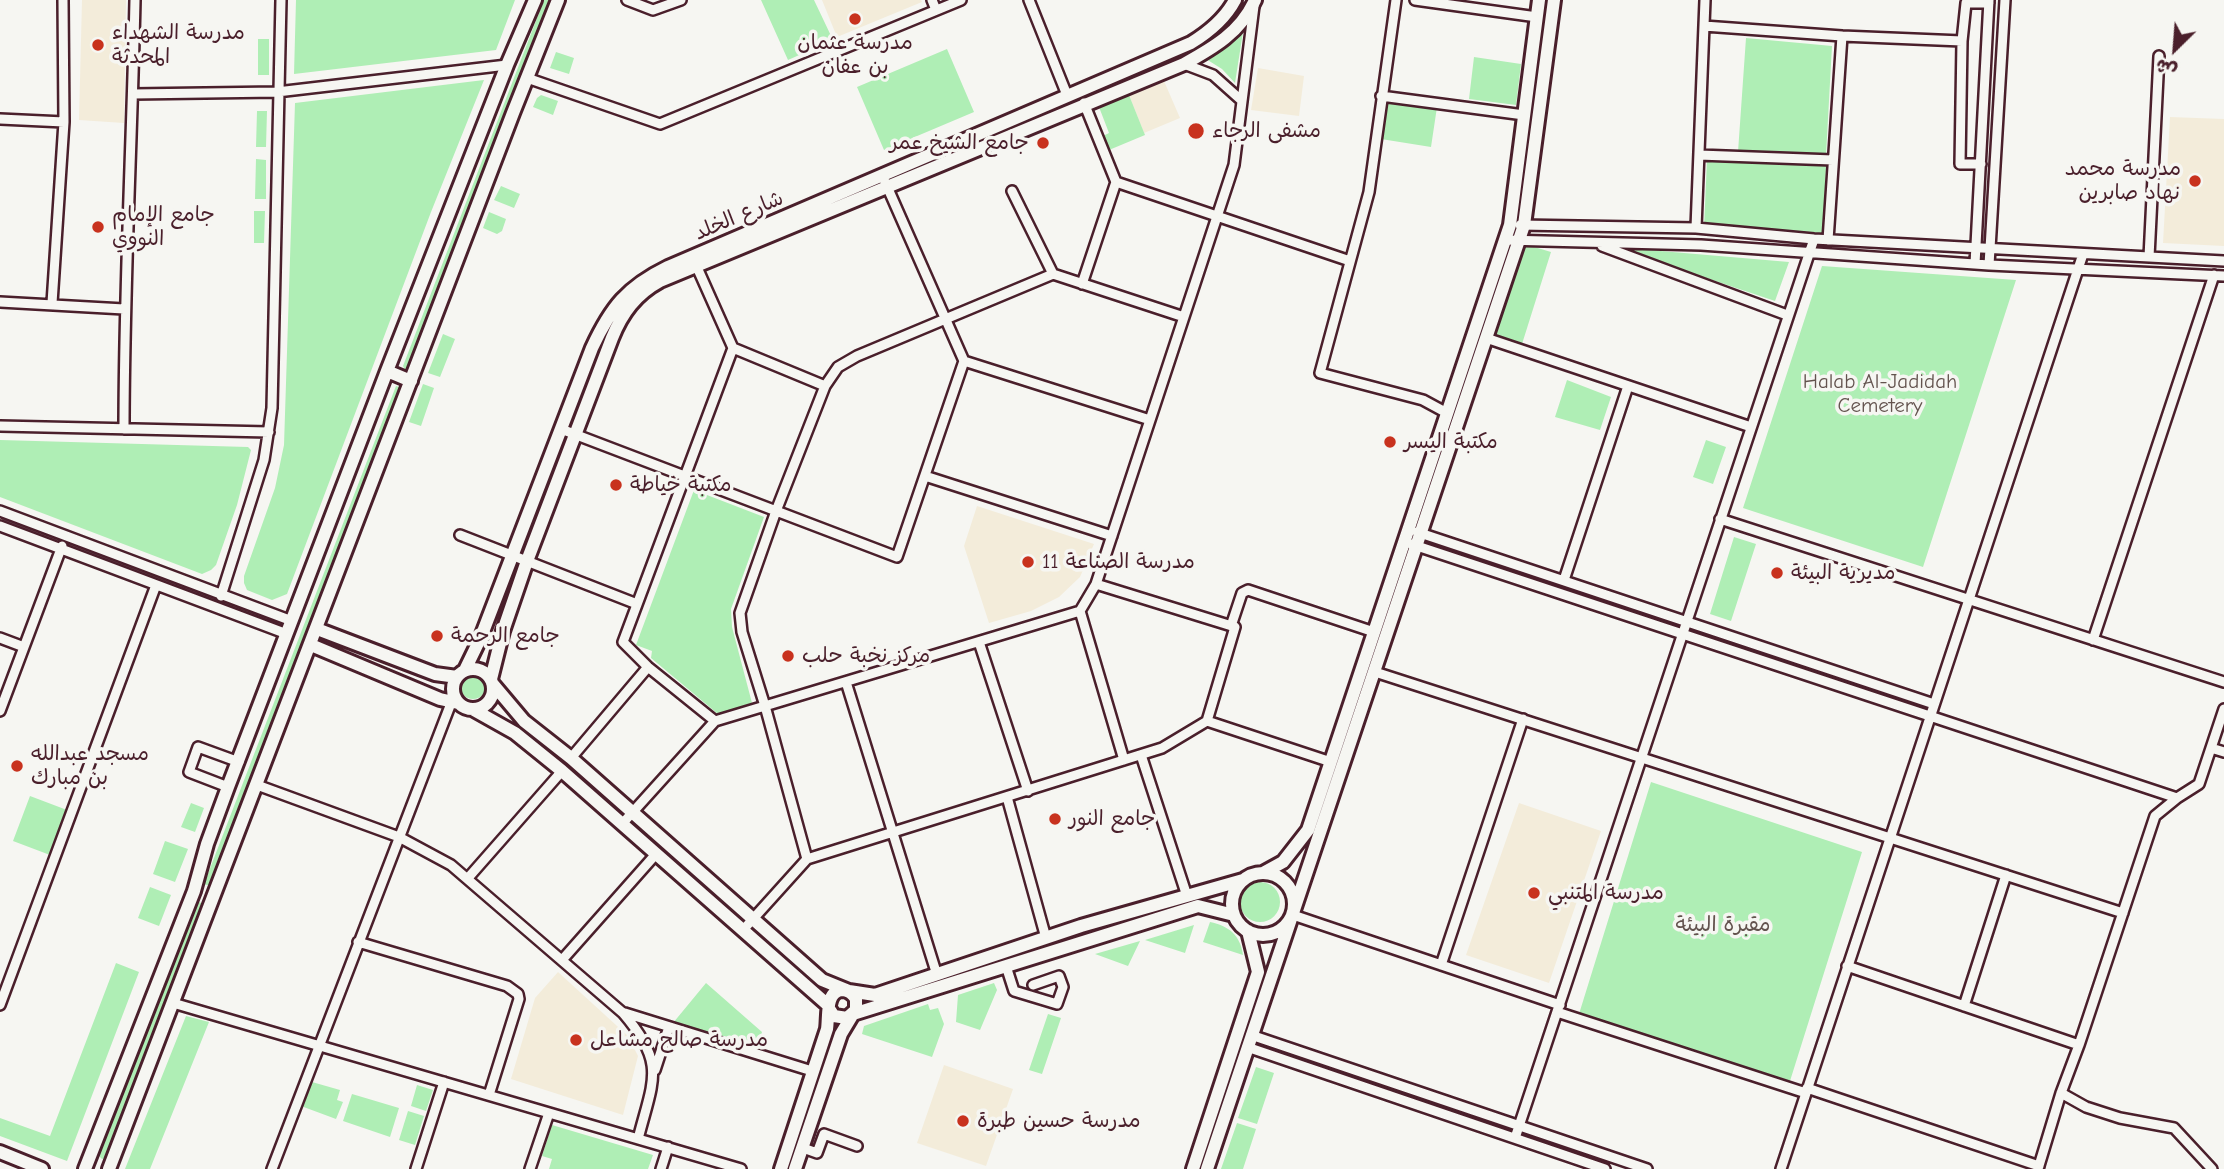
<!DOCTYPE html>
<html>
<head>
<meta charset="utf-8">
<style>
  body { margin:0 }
  #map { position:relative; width:2224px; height:1169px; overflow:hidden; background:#f6f6f2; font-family:"Comic Neue","Playpen Sans Arabic",sans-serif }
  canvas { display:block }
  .north { position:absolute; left:2140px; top:14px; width:70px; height:70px; -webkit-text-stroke:5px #f6f6f2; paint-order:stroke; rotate:205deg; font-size:19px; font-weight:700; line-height:28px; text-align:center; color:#4a1f2b }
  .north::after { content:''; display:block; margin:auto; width:24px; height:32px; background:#4a1f2b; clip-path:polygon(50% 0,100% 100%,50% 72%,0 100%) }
</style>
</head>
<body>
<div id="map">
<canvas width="2224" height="1169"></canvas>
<div class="north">ش</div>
</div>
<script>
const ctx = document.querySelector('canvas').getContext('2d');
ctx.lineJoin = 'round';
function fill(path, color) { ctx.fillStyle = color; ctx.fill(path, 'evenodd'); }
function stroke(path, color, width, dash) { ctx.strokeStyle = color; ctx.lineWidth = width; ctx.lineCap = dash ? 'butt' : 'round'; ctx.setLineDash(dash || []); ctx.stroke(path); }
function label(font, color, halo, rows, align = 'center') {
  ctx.font = font + ' "Comic Neue","Playpen Sans Arabic",sans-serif'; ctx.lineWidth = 7; ctx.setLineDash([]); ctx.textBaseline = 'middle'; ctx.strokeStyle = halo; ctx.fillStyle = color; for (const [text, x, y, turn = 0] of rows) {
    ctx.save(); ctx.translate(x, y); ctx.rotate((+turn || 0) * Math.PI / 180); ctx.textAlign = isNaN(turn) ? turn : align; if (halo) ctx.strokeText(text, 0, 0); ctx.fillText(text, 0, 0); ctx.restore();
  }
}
fill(new Path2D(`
  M82,0H126L124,123L79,120Z
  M822,0H921L922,2L837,37Z
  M1258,68L1304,76L1299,116L1251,110Z
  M1164,81L1180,118L1144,133L1129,95Z
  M2170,117L2224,119V246L2163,243Z
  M977,506L1094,544L1080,577L1059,597L1031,611L989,623L964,546Z
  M1519,803L1601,831L1549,983L1466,955Z
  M558,972L628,1036L638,1056L623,1115L511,1079L535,998Z
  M944,1065L1013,1089L986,1166L917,1143Z`), '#f3ecda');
fill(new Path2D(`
  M296,0H515L496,50L294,74Z
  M544,0H551L409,369L405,370L403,366Z
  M761,0H814L833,40L788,60Z
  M1240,30L1243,32L1235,83L1222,69L1206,59Z
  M1746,38L1832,46L1826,155L1738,152Z
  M258,39H269V75H258Z
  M947,49L974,112L884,150L857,87Z
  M556,52L574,58L569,74L550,68Z
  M1474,57L1521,64L1516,105L1469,99Z
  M484,80L431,212L287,594L272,600L247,590L244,583V576L275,488L284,445L295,103Z
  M541,95L558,101L553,115L533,107L537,98Z
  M1129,95L1145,135L1109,150L1103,136L1109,133L1099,107Z
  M1387,100L1437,107L1431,147L1381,139Z
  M257,111H267L266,147H256Z
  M256,159L266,160V199H255Z
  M1707,160L1826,166L1823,233L1704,228Z
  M501,186L520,194L514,208L494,200Z
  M254,211H265L264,243H254Z
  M489,212L506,219L502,231L497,234L483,228Z
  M1521,243L1551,252L1522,344L1492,334Z
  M1614,247L1789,262L1775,301Z
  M1822,266L2016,280L1923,567L1743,508Z
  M443,334L455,339L440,377L428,373Z
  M1567,380L1611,397L1600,430L1555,417Z
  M423,384L434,388L421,426L409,422Z
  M396,386L402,388L210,886L204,884Z
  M0,440L248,447L251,450L237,505L216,565L211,570L202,574L0,497Z
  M1706,440L1726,447L1713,484L1693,477Z
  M694,490L764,517L731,609L732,627L752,703L718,714L651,658L652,651L636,645Z
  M1734,537L1756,544L1731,621L1710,614Z
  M460 686a13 13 0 1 1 26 0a13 13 0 1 1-26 0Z
  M1651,782L1862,852L1790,1081L1579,1014Z
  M30,796L67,810L50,855L13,841Z
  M191,803L204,808L195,832L181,827Z
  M165,841L188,849L175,882L153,874Z
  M1240 902a20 20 0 1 1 40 0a20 20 0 1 1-40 0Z
  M150,887L171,895L159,926L138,918Z
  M197,901L203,904L106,1158L102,1159L99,1156Z
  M1210,922C1229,926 1240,935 1243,955L1203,942Z
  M1194,925L1185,953L1145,940Z
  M1140,941L1128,966L1095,954Z
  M116,963L139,972L67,1161L0,1136V1118L50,1136Z
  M706,983L762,1032L758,1047L753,1050L676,1027L673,1023Z
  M994,983L997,990L980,1030L956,1022L958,995Z
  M928,1004L930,1010L938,1008L944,1024L932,1057L862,1034L864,1026Z
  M1048,1014L1061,1018L1042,1074L1029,1070Z
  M186,1016L209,1022L150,1169H125Z
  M1256,1067L1274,1073L1257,1124L1238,1118Z
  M312,1082L340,1090L337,1100L343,1102L336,1119L301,1106Z
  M417,1085L433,1090L426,1111L411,1106Z
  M352,1094L399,1108L390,1137L343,1121Z
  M408,1111L424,1116L415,1145L399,1140Z
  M1237,1123L1256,1129L1243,1169H1221Z
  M552,1125L653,1155L648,1169H549L552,1159L542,1156Z`), '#afeeb5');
const street = new Path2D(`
  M627,0L653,10L681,0
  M932,0L936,10
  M1029,0L1067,95
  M1396,0L1369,192L1320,373L1423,400L1447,413
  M1415,0L1537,17
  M1704,26L1842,36L1828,240
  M1842,36L1962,41L1966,3H1989
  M1962,41L1960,164H1981
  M1184,64L1213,75L1241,100
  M527,78L660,124L961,0
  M133,94L277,92L507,65
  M1381,96L1524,115
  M0,119L64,122
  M1699,155L1833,160
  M1116,182L1350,261
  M1012,191L1053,274
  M1520,225L1696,228L1814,239L2224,261
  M1696,228L1705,0
  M1505,240L1701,245L1989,265L2224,276
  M1602,246L1787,315
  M2149,257L2159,56
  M1975,264L1989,0
  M696,265L733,348L623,642L648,667L715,721
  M1989,265L2005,0
  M1082,284L1116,182L1084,103
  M0,302L124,309
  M52,303L64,122L63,0
  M1486,338L1751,427
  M733,348L825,386
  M964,361L1150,420
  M0,426L269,432
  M124,429C124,286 132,143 135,0
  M561,429L897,557L964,361L882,175
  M925,476L1112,536
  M0,511L292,621
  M1720,519L2224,682
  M0,526L287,634
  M1417,532L1934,704
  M460,535L637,604
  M1411,544L2177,798
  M1564,580L1628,386
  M221,596L264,460L272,408L281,0
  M1080,611L1124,760
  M1231,626L1242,593L1248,590L1374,632
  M0,638L24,647
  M2093,640L2214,275
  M979,642L1028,791
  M1375,672L2123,913
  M846,682L937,975
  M0,711L62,546
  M1207,721L1331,762
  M2211,748L2224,752
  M1141,755L1187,896
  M571,758L648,667
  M257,785L399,837L451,865L623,1013C667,1064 653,1080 638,1139
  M228,787L189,772L198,747L239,762
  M1007,797L1046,938
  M622,824L715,721L1080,611L1096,584L1234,165L1254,6
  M807,859L765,706L742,632L740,613L776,511L825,386L838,367L857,356L1053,274L1184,317
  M468,878L562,771
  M1293,915L1560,1005
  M743,930L807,859L1162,748L1207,721L1235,627L1096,584
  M358,942L507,986L518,994L519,999L489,1095
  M562,960L656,854
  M1441,965L1523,719
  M1006,966L1014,991L1057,1004L1063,987L1059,976L1033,985
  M1847,966L2079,1045
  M173,1003L741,1169
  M0,1005L156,585
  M1964,1006L2006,875
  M1557,1012L1806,1093
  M625,1013L812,1071
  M1251,1035L1647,1169
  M1247,1047L1605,1169
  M655,1070L669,1027
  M1807,1088L2039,1166
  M2061,1093L2086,1107L2120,1118L2174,1128L2212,1169
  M1515,1138L1814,239
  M803,1148L817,1153L824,1134L857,1146
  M272,1169L453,698
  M416,1169L444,1082
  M530,1169L549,1113
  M661,1169L668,1147
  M1781,1169L2083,254
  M2038,1169L2061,1093L2079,1045L2155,816L2177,798L2199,784L2224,709`);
const secondary = new Path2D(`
  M387,371L411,381
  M317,629L435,674L457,677
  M311,645L440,699L458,703
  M453 689a20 20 0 1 1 40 0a20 20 0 1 1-40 0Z
  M465,670L481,637L592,348C611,307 627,287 668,267L1191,43C1209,32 1225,19 1235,0
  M491,679L503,631L527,561L612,338C622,313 636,294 660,281L1184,64C1213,48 1241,32 1255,0
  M492,683L524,721L571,758L822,980L849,991L875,995L1081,926L1243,880
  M474,710L515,733L562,771L829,1006
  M1232 904a31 31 0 1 1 62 0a31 31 0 1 1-62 0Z
  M1263,873L1283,862L1308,830L1510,225L1539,0
  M0,1152L42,1169
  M85,1169L194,891L207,844L228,787L387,371L507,65L535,0
  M109,1169L513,113L558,0
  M781,1169L827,1029C829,1017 825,991 842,990C849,990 853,994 856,999V1010L847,1018L834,1016L830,1010
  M795,1169L841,1034L853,1014L1198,906L1234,915
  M1193,1169L1258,972L1248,931
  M1207,1169L1524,225L1554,0`);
stroke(street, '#4a1f2b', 14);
stroke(secondary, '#4a1f2b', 18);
stroke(street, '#f6f6f2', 9);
stroke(secondary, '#f6f6f2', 12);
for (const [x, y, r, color] of [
  [855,19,7,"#c8321e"],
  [98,45,7,"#c8321e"],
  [1196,131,9,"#c8321e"],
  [1043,143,7,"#c8321e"],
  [2195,181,7,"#c8321e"],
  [98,227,7,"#c8321e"],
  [1390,442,7,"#c8321e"],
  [616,485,7,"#c8321e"],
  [1028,562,7,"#c8321e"],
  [1777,573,7,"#c8321e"],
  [437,636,7,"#c8321e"],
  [788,656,7,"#c8321e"],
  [17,766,7,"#c8321e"],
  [1055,819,7,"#c8321e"],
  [1534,893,7,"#c8321e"],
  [576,1040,7,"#c8321e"],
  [963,1121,7,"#c8321e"]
]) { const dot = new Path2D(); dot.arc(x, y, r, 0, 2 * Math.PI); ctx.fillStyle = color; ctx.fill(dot); stroke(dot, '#f6f6f2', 2.5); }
label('21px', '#4a1f2b', '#f6f6f2', [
  ["مدرسة الشهداء",112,33],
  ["المحدثة",112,57],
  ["مدرسة عثمان",855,43,"center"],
  ["بن عفان",855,67,"center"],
  ["مشفى الرجاء",1212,131],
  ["جامع الشيخ عمر",1029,143,"right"],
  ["مدرسة محمد",2181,169,"right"],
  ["نهاد صابرين",2181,193,"right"],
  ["جامع الإمام",112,215],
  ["النووي",112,239],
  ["مكتبة اليسر",1404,442],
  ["مكتبة خياطة",630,485],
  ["مدرسة الصناعة 11",1042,562],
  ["مديرية البيئة",1791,573],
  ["جامع الرحمة",451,636],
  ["مركز نخبة حلب",802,656],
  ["مسجد عبدالله",31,754],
  ["بن مبارك",31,778],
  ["جامع النور",1069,819],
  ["مدرسة المتنبي",1548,893],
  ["مدرسة صالح مشاعل",590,1040],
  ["مدرسة حسين طبرة",977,1121]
], 'left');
label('21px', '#4a1f2b', '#f6f6f2', [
  ["شارع الخلد",739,216,-23]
]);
label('21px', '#63534e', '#f6f6f2', [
  ["Halab Al-Jadidah",1880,382],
  ["Cemetery",1880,406],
  ["مقبرة البيئة",1723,925]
]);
</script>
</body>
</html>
